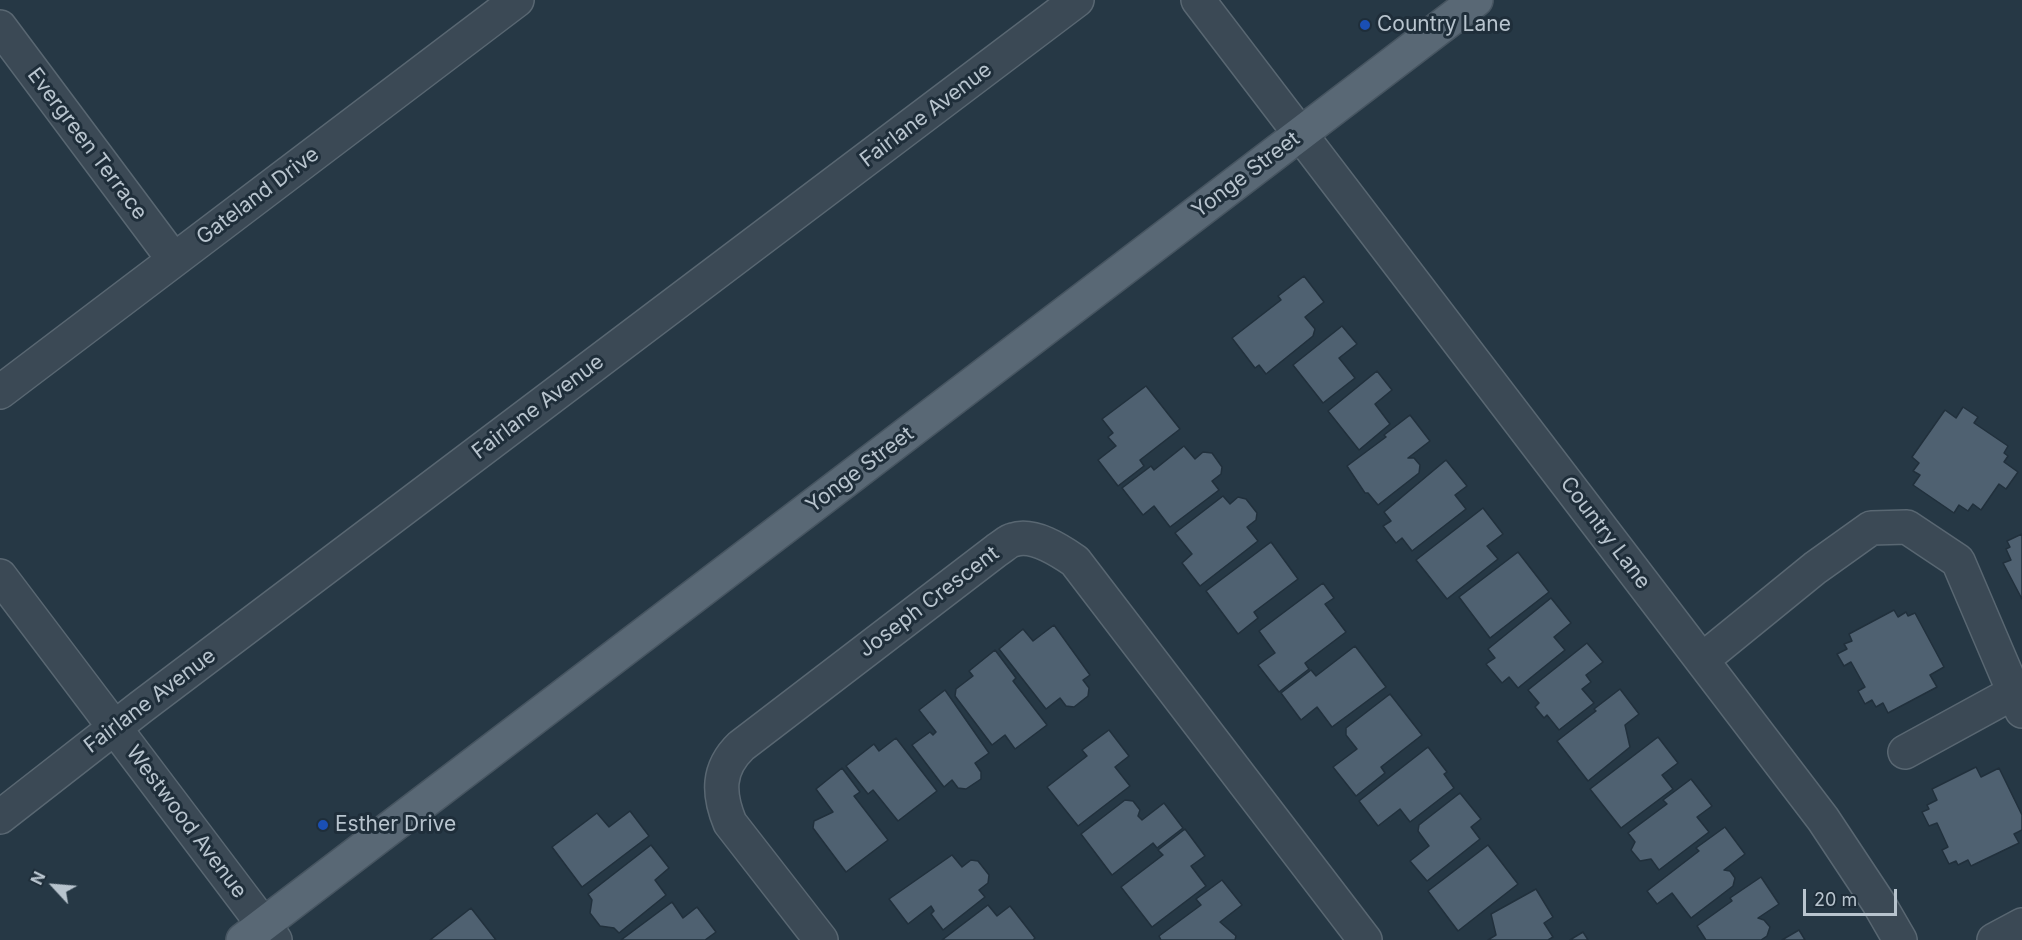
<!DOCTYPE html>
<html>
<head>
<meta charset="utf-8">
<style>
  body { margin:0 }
  #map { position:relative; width:2022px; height:940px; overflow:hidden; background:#263845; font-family:Inter,sans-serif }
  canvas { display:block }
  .north { position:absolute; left:24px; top:856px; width:60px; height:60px; -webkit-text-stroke:4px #1f2e3a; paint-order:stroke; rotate:296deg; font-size:16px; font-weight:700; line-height:24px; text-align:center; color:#b8c4ce }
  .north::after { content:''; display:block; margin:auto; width:21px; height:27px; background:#b8c4ce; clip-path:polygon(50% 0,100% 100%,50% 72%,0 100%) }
  .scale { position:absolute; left:1803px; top:889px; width:94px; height:27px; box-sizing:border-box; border:3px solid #b8c4ce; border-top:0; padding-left:8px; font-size:18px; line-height:21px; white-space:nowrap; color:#b8c4ce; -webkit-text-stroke:4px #1f2e3a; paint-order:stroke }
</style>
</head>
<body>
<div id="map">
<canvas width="2022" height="940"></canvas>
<div class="north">N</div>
<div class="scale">20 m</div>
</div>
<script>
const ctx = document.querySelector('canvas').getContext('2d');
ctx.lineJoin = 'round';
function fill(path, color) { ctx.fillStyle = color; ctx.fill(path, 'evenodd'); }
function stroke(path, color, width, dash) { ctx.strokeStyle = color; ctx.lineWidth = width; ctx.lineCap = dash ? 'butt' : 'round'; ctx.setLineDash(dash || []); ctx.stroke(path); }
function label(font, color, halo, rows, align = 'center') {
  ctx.font = font + ' Inter,sans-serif'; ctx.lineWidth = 6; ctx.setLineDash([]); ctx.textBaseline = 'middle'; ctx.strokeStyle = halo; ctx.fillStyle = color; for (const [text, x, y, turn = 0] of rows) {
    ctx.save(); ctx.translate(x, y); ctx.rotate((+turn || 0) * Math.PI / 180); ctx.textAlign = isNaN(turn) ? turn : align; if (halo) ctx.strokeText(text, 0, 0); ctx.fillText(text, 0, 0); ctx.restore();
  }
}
const building = new Path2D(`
  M1304,276L1324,302L1305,317L1315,329L1313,336L1266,374L1259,365L1255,368L1232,338L1281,300L1278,296Z
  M1342,326L1357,344L1339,358L1355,378L1323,403L1293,365Z
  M1377,371L1392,390L1375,404L1390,424L1359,450L1328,411Z
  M1146,386L1180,429L1140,460L1144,466L1118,486L1098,460L1116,446L1108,437L1113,433L1102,419Z
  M1963,407L1978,417L1974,423L2008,446L2004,453L2008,456L2004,462L2018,472L2006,489L1999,484L1981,510L1973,504L1968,511L1959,505L1954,513L1913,485L1920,475L1913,471L1919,463L1912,457L1945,410L1956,418Z
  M1410,415L1430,441L1408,458H1414L1420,465L1419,473L1378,505L1368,493H1365L1347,466L1386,437L1384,435Z
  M1184,446L1195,459L1203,452L1212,453L1222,467L1221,474L1212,481L1219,490L1170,527L1154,506L1143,515L1122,488L1151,466L1154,470Z
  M1446,460L1467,486L1455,495L1466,509L1412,551L1402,538L1396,543L1383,526L1391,521L1384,512Z
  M1223,496L1230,504L1238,497L1246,499L1257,513L1256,520L1247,527L1258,541L1200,586L1182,563L1192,554L1175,533Z
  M1483,508L1503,534L1487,546L1498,559L1447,599L1416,560Z
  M2022,534V599L2003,563L2011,560L2006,549L2010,547L2007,541Z
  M1271,542L1298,579L1254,612L1258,618L1238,634L1206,591Z
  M1518,552L1549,592L1490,638L1459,597Z
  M1323,583L1334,598L1325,604L1346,632L1305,663L1309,669L1279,692L1258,665L1275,653L1259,631Z
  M1551,598L1571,623L1554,637L1565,650L1518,688L1509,677L1502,683L1486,664L1495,658L1488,649Z
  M1894,610L1898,617L1906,612L1908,616L1915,613L1944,667L1930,675L1937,687L1888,713L1883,703L1876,707L1872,700L1865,704L1858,691L1865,687L1851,662L1844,666L1837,654L1847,649L1844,644L1852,641L1849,634Z
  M1054,625L1090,675L1083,680L1089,688L1088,696L1074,707L1066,706L1060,698L1046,709L999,649L1023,629L1033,641Z
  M1587,643L1603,662L1586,675L1591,682L1582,689L1594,703L1559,730L1547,715L1544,718L1535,707L1539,703L1528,690Z
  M1355,646L1386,687L1332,727L1317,707L1301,720L1281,693L1311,670L1316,676Z
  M995,650L1016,678L1013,681L1047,725L1015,749L1005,735L992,745L955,696L956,689L973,676L969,671Z
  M1620,689L1639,714L1625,725L1630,747L1588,781L1557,741L1596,711L1594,709Z
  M945,690L989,753L975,763L981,772V779L966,789L958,788L952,780L944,787L912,745L930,732L933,735L936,732L919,710Z
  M1390,694L1422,735L1381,767L1385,773L1356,796L1333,767L1357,749L1346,735V728Z
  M1109,730L1129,756L1115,767L1130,786L1078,826L1047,787L1087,756L1082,750Z
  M1658,737L1678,763L1662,775L1673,789L1621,828L1590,789Z
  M896,738L937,791L898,821L873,790L868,794L846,766L874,744L879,751Z
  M1428,747L1447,772L1444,774L1454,788L1410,822L1400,809L1378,826L1359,801Z
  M1976,767L1981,777L1999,768L2022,815V830L2014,834L2019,843L1971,866L1968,860L1958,865L1956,861L1949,864L1942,850L1948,847L1937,823L1929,826L1922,812L1929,809L1927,805L1937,800L1932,789Z
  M842,768L860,792L854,796L888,840L846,872L813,828L814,821L833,812L816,789Z
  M1691,779L1712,806L1697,817L1709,832L1659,870L1651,859L1640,861L1631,850L1635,842L1628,833L1667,804L1663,800Z
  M1460,793L1481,819L1471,827L1480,839L1427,881L1410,861L1429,846L1418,831L1419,825Z
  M1125,800L1133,801L1140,810L1138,816L1142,820L1164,803L1183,828L1157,848L1153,843L1112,875L1081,834Z
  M630,811L649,836L582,887L552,847L597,813L609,827Z
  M1725,827L1745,854L1724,870L1730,871L1735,878L1733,886L1691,918L1672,893L1657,904L1647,891L1699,851L1696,848Z
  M1185,829L1205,856L1191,866L1206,886L1152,927L1121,887L1163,855L1158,850Z
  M651,845L669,868L655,880L666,895L619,933L614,928L600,926L590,913L592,900L588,894Z
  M1488,845L1518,884L1458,931L1428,891Z
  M952,855L962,867L971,860L978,861L989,875L988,883L979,890L985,897L943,930L931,914L934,911L931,906L908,924L889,899Z
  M1761,877L1779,904L1758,918L1764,920L1770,927L1767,936L1761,940H1706L1697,926L1732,901L1730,898Z
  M1222,880L1242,905L1220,922L1236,936L1235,940H1161L1159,936L1201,905L1196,899Z
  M1536,889L1553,917L1544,923L1553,937L1548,940H1488L1496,935L1491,914Z
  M672,902L683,918L697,907L716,932L705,940H621Z
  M988,905L997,916L1010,906L1035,938L1033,940H942Z
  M471,908L496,940H430Z
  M1799,930L1805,940H1782Z
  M1583,932L1588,940H1570Z`);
fill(building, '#4f6171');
stroke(building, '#21303c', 1.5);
const minor = new Path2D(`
  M1198,0L1823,819L1878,902L1900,940
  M0,27L174,260
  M0,392L517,0
  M0,576L275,940
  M1702,660L1815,568L1871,528L1907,527L1958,561L2022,711
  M1905,752L2022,688
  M0,817L141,707L1077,0
  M821,940L730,823C718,794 717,769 741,746L997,550C1002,547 1008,541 1013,540C1033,533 1059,550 1075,561L1365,940
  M1994,940L2022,925`);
const major = new Path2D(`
  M243,940L1476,0`);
stroke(minor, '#596772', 36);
stroke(major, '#475561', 36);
stroke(minor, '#3b4955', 33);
stroke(major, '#596875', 33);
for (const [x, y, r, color] of [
  [1365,25,6,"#1a4fb4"],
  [323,825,6,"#1a4fb4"]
]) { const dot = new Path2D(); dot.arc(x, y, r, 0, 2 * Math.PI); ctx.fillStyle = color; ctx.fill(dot); stroke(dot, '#1f2e3a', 2); }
label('21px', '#b8c4ce', '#1f2e3a', [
  ["Country Lane",1377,25],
  ["Esther Drive",335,825]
], 'left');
label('21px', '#b8c4ce', '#1f2e3a', [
  ["Fairlane Avenue",926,115,-37],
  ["Evergreen Terrace",87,144,53],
  ["Yonge Street",1246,175,-37],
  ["Gateland Drive",258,196,-37],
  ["Fairlane Avenue",538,407,-37],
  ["Yonge Street",860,470,-37],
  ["Country Lane",1605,533,53],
  ["Joseph Crescent",929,602,-37],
  ["Fairlane Avenue",150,701,-37],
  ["Westwood Avenue",186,822,53]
]);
</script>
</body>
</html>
